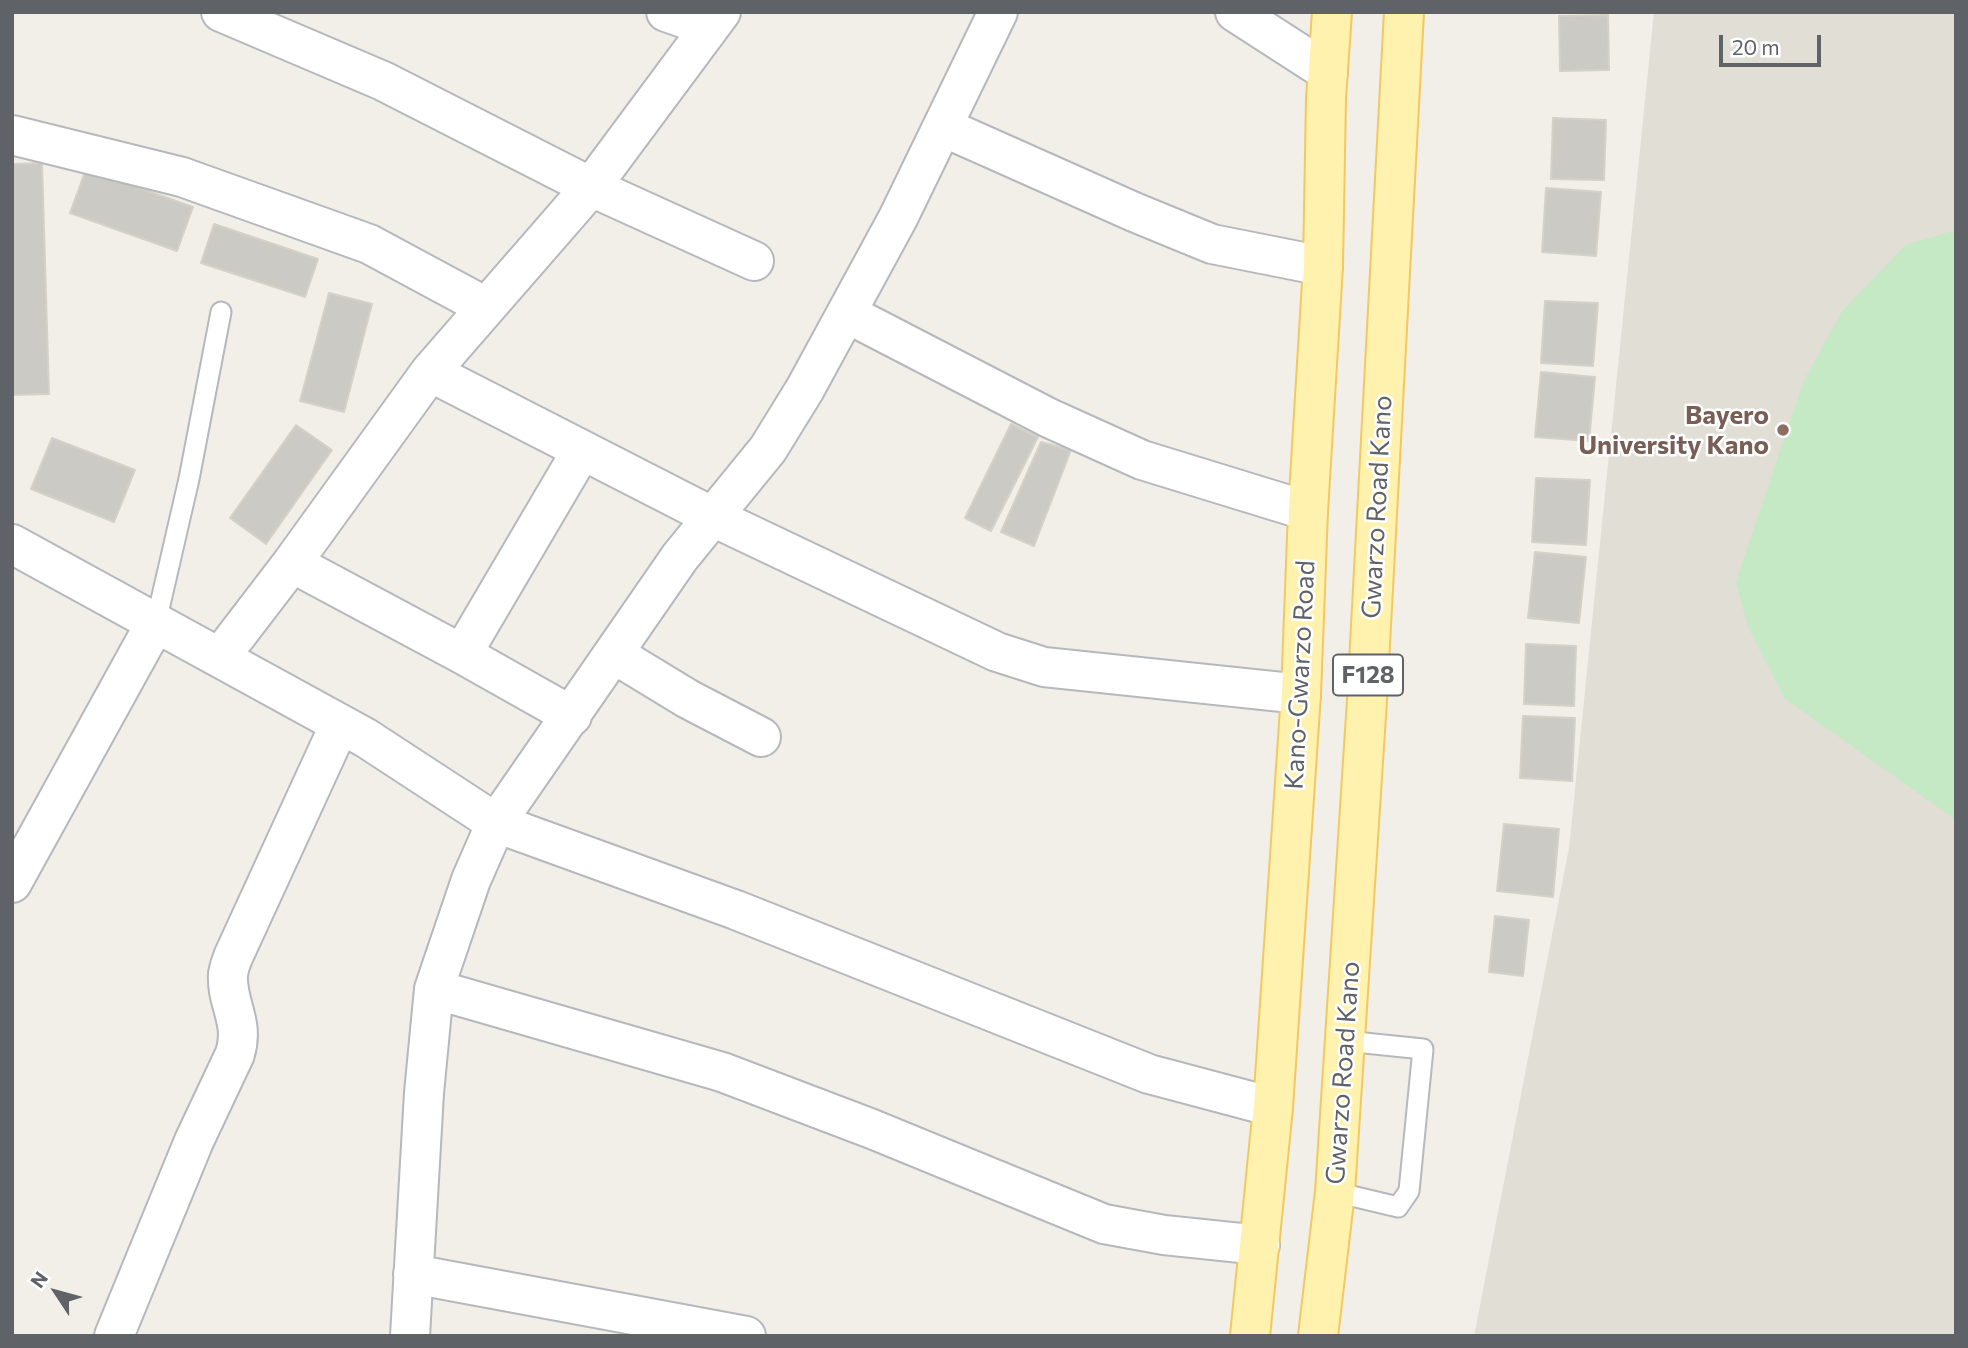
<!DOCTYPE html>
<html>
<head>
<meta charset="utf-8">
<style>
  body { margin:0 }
  #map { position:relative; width:1968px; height:1348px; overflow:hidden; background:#f1efe8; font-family:Commissioner,sans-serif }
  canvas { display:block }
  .frame { position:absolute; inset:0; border:14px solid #5f6368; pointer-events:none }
  .north { position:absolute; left:21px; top:1257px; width:70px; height:70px; -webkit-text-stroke:5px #fff; paint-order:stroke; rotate:306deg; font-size:19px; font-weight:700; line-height:28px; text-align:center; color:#5f6368 }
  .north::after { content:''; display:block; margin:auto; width:24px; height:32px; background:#5f6368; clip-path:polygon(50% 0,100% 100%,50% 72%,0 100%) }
  .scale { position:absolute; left:1719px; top:35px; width:102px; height:32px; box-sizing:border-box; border:4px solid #5f6368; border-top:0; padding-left:9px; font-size:21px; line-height:24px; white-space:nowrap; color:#5f6368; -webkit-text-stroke:5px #fff; paint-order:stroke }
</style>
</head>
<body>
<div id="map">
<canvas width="1968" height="1348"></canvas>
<div class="frame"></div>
<div class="north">N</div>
<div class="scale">20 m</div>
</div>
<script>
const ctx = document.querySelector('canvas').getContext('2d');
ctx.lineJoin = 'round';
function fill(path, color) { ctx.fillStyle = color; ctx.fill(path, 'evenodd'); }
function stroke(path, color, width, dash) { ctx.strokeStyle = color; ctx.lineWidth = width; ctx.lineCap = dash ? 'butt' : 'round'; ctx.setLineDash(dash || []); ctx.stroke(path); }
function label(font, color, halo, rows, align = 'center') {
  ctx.font = font + ' Commissioner,sans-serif'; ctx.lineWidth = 5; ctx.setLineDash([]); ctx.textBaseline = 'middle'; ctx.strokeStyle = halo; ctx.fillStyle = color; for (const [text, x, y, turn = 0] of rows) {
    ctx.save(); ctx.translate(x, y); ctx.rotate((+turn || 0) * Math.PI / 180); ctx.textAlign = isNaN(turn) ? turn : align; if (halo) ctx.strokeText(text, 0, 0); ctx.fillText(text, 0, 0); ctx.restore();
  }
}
fill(new Path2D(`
  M1654,12H1956V1336H1474L1569,848Z`), '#e1ded6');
fill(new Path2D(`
  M1956,230V820L1784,698L1748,627L1736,582L1804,380L1843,310L1906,245Z`), '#c5e8c5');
const building = new Path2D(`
  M1608,15L1609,70L1560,71L1559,16Z
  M1553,118L1606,120L1604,180L1551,179Z
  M42,163L49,394L12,395V164Z
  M86,169L193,207L177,251L70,213Z
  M1546,188L1601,192L1596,256L1542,252Z
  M214,224L318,259L305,297L201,263Z
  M329,293L372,304L344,412L300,401Z
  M1545,301L1598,303L1593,366L1541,363Z
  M1541,372L1595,377L1589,441L1535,437Z
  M1011,424L1038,437L991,531L965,518Z
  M296,425L332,450L266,544L230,518Z
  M52,438L135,470L114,522L31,489Z
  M1041,442L1071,450L1034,546L1001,532Z
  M1536,478L1590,480L1586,545L1532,542Z
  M1535,552L1586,557L1579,623L1528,618Z
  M1526,644L1576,646L1574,706L1524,704Z
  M1523,716L1575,718L1572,781L1520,778Z
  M1504,824L1559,829L1553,897L1497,891Z
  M1495,916L1529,920L1523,976L1489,972Z`);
fill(building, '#cccac5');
stroke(building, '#d6d1c6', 2);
const lane = new Path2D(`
  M156,622L189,479L221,312
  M1335,1192L1398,1207L1409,1191L1423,1049L1345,1041`);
const street = new Path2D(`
  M221,12L383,81L591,187L754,261
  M666,12L709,27
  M1235,12L1328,72
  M943,127L1134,212L1212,244L1323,266
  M12,135L182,177L369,244L486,307
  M848,314L1049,418L1142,460L1308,511
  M430,372L713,517L997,652L1044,667L1301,694
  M12,544L366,738L496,823L736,910L1149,1074L1273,1107
  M292,563L462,654L572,716
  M462,654L582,450
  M614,654L688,699L761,737
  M220,657L292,563L430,372L591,187L721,12
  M12,883L156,622
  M434,989L722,1072L872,1129L1104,1224L1164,1235L1260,1245
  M413,1274L746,1336
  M114,1336L194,1141L235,1054C245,1021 226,1004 228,974C229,968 231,962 233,957L340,724
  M410,1336L424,1093L434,989L471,880L496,823L680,557L768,449L805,389L898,218L998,12`);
const primary = new Path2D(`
  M1250,1336L1273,1107L1301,694L1308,511L1323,266L1326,98L1332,12
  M1318,1336L1335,1192L1367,700L1404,12`);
stroke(lane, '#b5b8bc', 23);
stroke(street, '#b5b8bc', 42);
stroke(primary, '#f2c960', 42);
stroke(lane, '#fff', 19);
stroke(street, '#fff', 38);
stroke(primary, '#fff2af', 38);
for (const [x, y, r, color] of [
  [1783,430,7,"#8d6e63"]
]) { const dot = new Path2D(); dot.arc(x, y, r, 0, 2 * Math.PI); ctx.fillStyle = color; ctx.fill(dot); stroke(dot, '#fff', 2.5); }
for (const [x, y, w] of [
  [1368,675,70]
]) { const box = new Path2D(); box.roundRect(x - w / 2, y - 20.5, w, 41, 5); ctx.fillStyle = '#fff'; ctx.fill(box); stroke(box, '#5f6368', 2); }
label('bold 24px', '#5f6368', null, [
  ["F128",1368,675]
]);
label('bold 26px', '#785e54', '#fff', [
  ["Bayero",1769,415],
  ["University Kano",1769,445]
], 'right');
label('26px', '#5f6368', '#fff', [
  ["Gwarzo Road Kano",1377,507,-87],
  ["Kano-Gwarzo Road",1300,675,-87],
  ["Gwarzo Road Kano",1343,1073,-86]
]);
</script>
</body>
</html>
